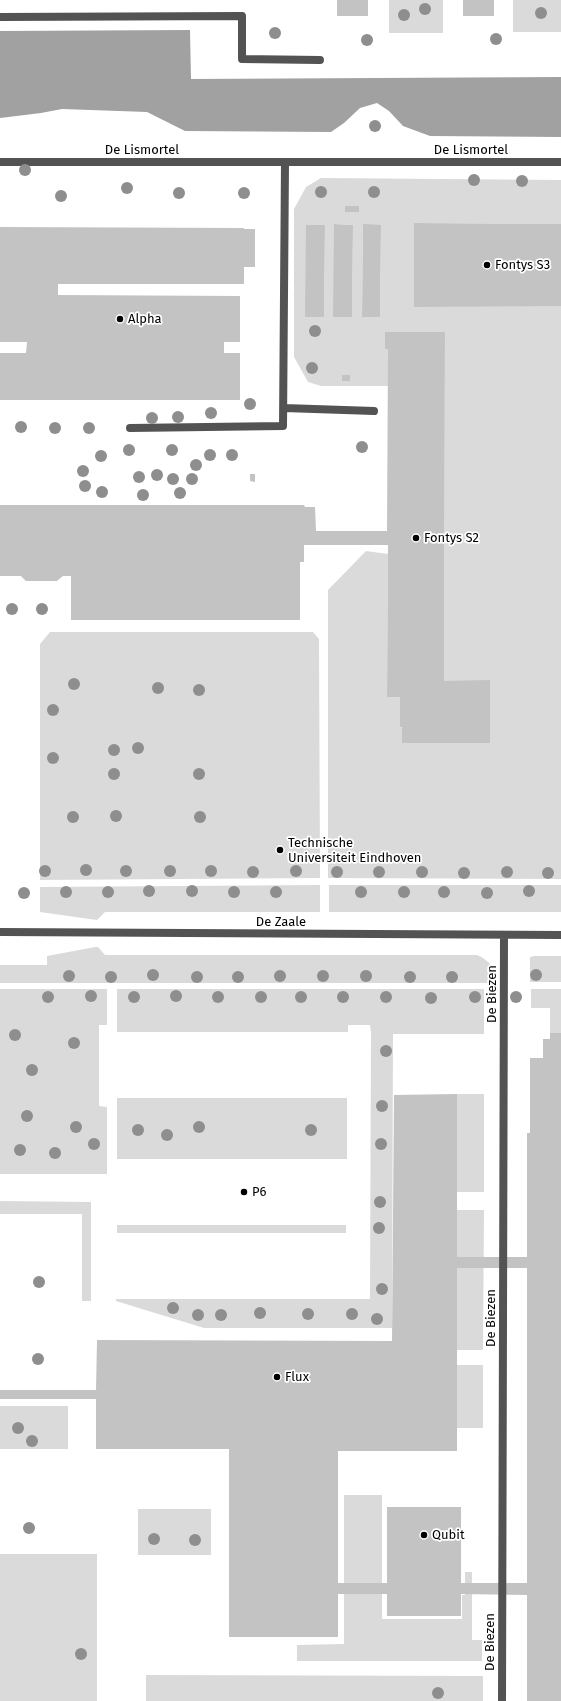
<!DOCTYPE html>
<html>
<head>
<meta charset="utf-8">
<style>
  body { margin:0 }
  canvas { display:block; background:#fff }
</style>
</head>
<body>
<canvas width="561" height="1701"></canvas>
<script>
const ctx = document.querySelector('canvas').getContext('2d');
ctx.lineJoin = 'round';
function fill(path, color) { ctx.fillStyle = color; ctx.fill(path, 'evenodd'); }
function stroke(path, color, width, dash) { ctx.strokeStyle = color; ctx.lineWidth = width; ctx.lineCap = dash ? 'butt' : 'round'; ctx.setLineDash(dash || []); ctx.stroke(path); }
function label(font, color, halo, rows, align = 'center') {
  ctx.font = font + ' "Fira Sans",sans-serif'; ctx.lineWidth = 3.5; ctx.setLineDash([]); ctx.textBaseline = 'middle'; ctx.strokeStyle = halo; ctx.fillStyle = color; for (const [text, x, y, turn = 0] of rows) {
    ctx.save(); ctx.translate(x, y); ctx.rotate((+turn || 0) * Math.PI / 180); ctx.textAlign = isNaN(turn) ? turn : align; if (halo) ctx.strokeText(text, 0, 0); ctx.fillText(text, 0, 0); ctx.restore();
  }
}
fill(new Path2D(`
  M389,0H443V33H389Z
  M513,0H561V32H513Z
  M321,178L561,180V224L414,223V306H561V879L328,878V590L366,551L388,554L387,697H400V727L490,743V681H444L445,332H429L388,349V386H321L308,382L294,357V209L306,187ZM335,224L353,225L352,317H334ZM306,225H325L324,317H306ZM363,225H381L380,317H362Z
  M50,632H313L319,639L320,878L40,880V644Z
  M320,885V912H105L97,920L40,912V887Z
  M329,885H561V912H329Z
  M95,947H98L105,955H477C489,960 496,968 496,983H0V965H47V956Z
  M534,956H561V982H530V957Z
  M0,989H107V1025H99V1106L107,1107V1174H0Z
  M117,989H484V1034H393L392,1328H204L116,1301V1299H370L371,1032L370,1025H348V1032H117Z
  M531,989H561V1033H550V1008H531Z
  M457,1094H484V1192H457Z
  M117,1098H347V1159H117Z
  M0,1201L91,1202V1301H82V1214H0Z
  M457,1210H484L483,1350H457Z
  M117,1225H346V1233H117Z
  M457,1365H483V1428H457Z
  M0,1406H68V1449H0Z
  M344,1495H382V1619H462V1595H465V1572H472V1640H482V1661H297V1645L344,1644Z
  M138,1509H211V1555H138Z
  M0,1554H97V1701H0Z
  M146,1675L483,1676V1701H146Z`), '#dadada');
fill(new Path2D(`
  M190,30L191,79L561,77V137L430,136L403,126L389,111L377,103L360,108L344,123L331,132L185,131L147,112L62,109L41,113L0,118V31Z`), '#a1a1a1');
fill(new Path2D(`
  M337,0H368V16H337Z
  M463,0H494V16H463Z
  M345,206H359V212H345Z
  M414,223L561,224V306L414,307Z
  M334,224L353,225L352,317H333Z
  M363,224L381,225L380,317H362Z
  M306,225H325L324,317H305Z
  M0,227L244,228V229H255V267H244V284H58V295L240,296V342H224V353H240V400H0V353H26L27,342H0Z
  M385,332H445L444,681L490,680V743H402V727H400V697H387L388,545H304V562H300V620H71V576H63L57,581H26L21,576H0V505H304L305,507H315L316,531H387L388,349H385Z
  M342,375H350V381H342Z
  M250,474H255V482L250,481Z
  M550,1033H561V1701H527V1595L461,1594V1616H387V1594H338V1637H229V1449H96V1399H0V1390H96L97,1340L392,1341L394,1095L457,1094V1257H527V1133H530V1058H543V1039H550ZM457,1268H527V1583H461V1507H387V1583H338V1451H457Z`), '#c3c3c3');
stroke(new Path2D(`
  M0,17L242,16V59L320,60
  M284,408L374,411
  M130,428L283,426L285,162`), '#535353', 8);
stroke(new Path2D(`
  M0,162H561
  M0,932L561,935
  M502,1701L504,935`), '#535353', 8);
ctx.fillStyle = '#8e8e8e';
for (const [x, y] of [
  [425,9],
  [541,13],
  [404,15],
  [275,33],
  [496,39],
  [367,40],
  [375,126],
  [25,170],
  [474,180],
  [522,181],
  [127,188],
  [321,192],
  [374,192],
  [179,193],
  [244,193],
  [61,196],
  [315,331],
  [312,368],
  [250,404],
  [211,413],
  [178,417],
  [152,418],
  [21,427],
  [55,428],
  [89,428],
  [362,447],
  [129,450],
  [172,450],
  [210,455],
  [232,455],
  [101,456],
  [196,465],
  [83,471],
  [157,475],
  [139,477],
  [173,479],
  [192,479],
  [85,486],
  [102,492],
  [180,493],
  [143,495],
  [12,609],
  [42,609],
  [74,684],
  [158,688],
  [199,690],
  [53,710],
  [138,748],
  [114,750],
  [53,758],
  [114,774],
  [199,774],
  [116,816],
  [73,817],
  [200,817],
  [86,870],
  [45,871],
  [126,871],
  [170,871],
  [211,871],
  [296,871],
  [253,872],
  [337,872],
  [379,872],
  [422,872],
  [507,872],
  [464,873],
  [548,873],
  [149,891],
  [192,891],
  [529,891],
  [66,892],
  [108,892],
  [234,892],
  [276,892],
  [361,892],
  [404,892],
  [444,892],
  [24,893],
  [487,893],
  [153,975],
  [536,975],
  [69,976],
  [280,976],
  [323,976],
  [366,976],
  [111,977],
  [197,977],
  [238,977],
  [410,977],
  [452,977],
  [91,996],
  [176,996],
  [48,997],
  [134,997],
  [218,997],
  [261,997],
  [301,997],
  [343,997],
  [386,997],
  [475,997],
  [516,997],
  [431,998],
  [15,1035],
  [74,1043],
  [386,1051],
  [32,1070],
  [382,1106],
  [27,1116],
  [76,1127],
  [199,1127],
  [138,1130],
  [311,1130],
  [167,1135],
  [94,1144],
  [381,1144],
  [20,1150],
  [55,1153],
  [380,1202],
  [379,1228],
  [39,1282],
  [382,1289],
  [173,1308],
  [260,1313],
  [308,1314],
  [352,1314],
  [198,1315],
  [221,1315],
  [377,1319],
  [38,1359],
  [18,1428],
  [32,1441],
  [29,1528],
  [154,1539],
  [195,1540],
  [81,1654],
  [438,1693]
]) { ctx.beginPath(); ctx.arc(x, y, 6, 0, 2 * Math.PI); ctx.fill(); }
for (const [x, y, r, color] of [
  [487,265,4,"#000"],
  [120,319,4,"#000"],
  [416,538,4,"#000"],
  [280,850,4,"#000"],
  [244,1192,4,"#000"],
  [277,1377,4,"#000"],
  [424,1535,4,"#000"]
]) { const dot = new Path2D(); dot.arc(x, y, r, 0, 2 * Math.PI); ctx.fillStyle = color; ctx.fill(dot); stroke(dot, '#fff', 1.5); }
label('13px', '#000', '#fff', [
  ["De Lismortel",142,150],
  ["De Lismortel",471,150],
  ["De Zaale",281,922],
  ["De Biezen",492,994,-90],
  ["De Biezen",491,1318,-90],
  ["De Biezen",490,1642,-90]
]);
label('13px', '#000', '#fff', [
  ["Fontys S3",495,265],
  ["Alpha",128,319],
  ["Fontys S2",424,538],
  ["Technische",288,843],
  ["Universiteit Eindhoven",288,858],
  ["P6",252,1192],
  ["Flux",285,1377],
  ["Qubit",432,1535]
], 'left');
</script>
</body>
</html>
